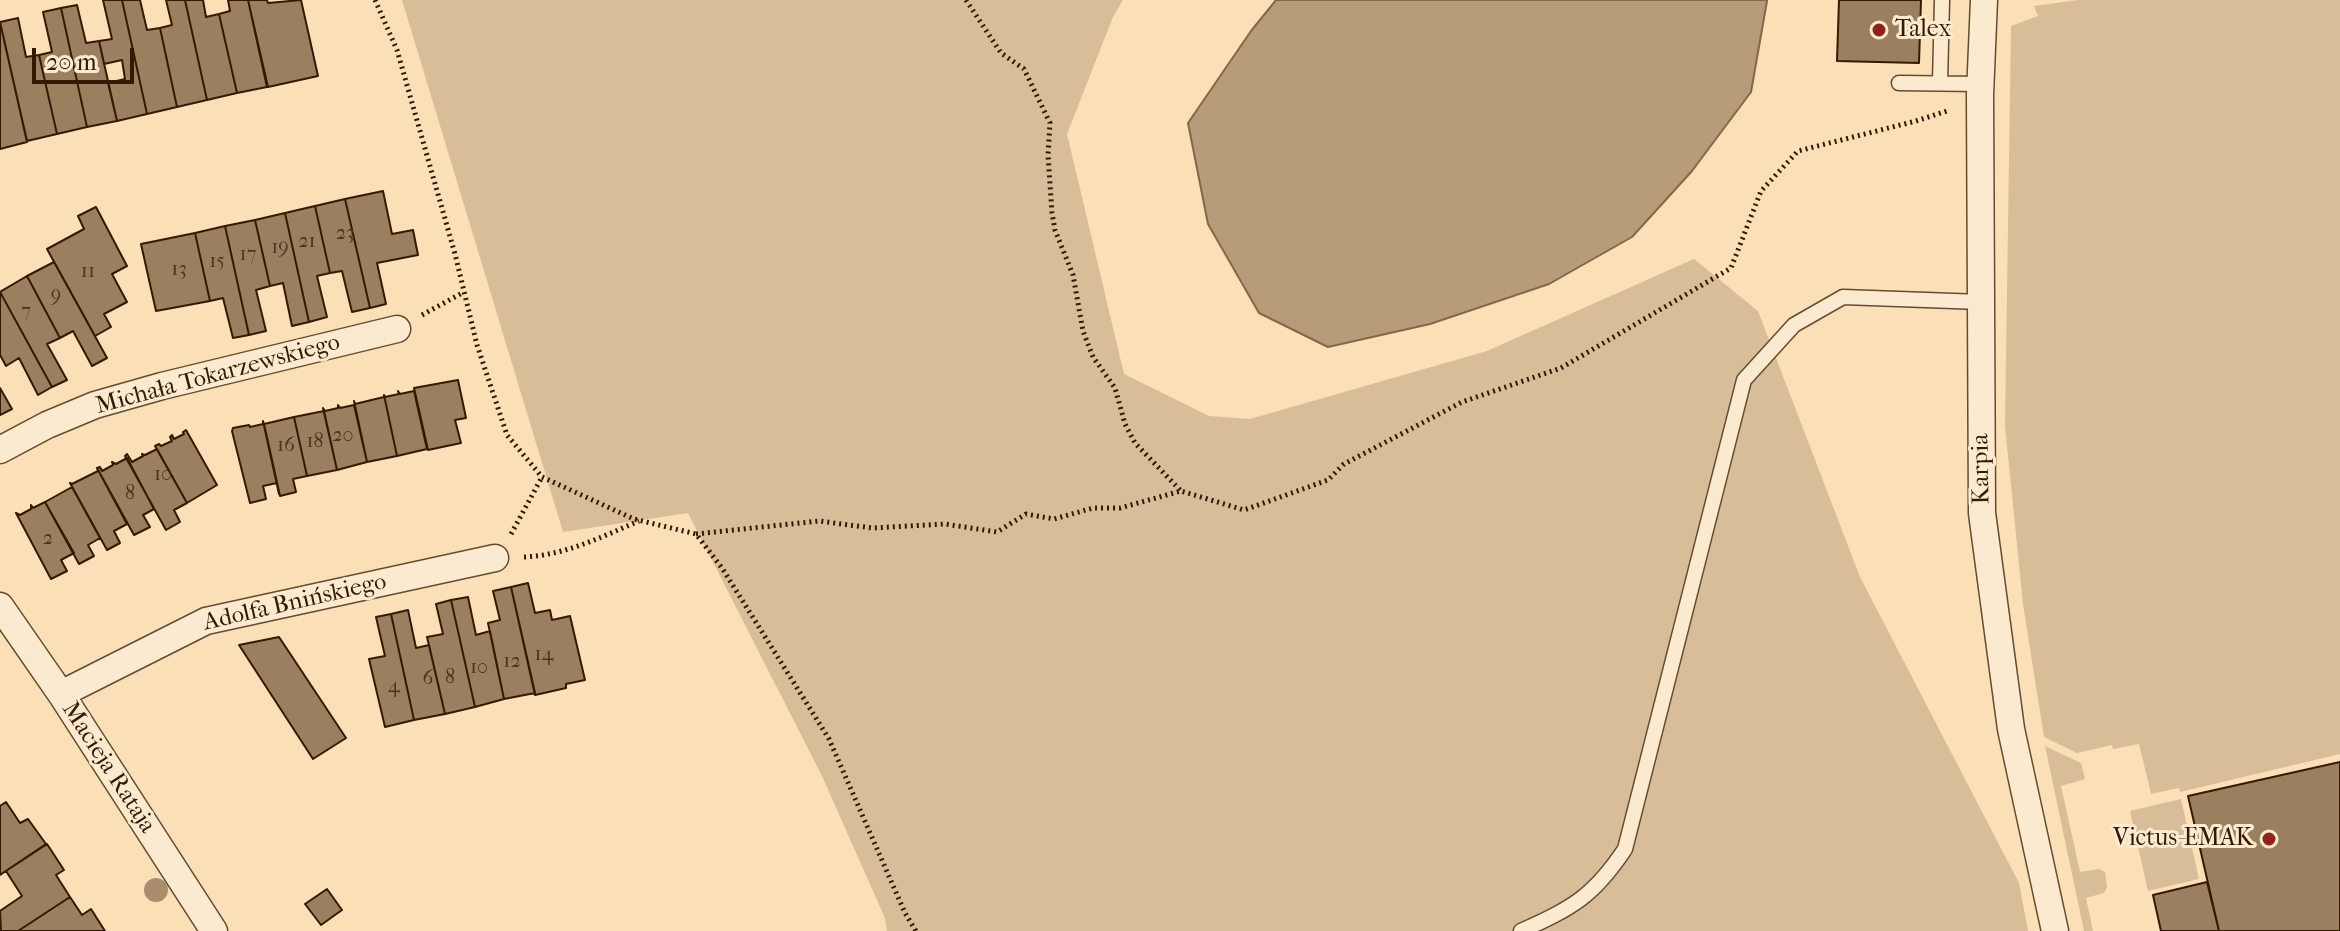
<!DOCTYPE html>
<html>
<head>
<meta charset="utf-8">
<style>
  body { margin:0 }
  #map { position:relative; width:2340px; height:931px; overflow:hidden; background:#fadfb7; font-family:"IM FELL French Canon",serif }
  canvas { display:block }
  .scale { position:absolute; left:32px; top:48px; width:102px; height:36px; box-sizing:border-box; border:4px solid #341a02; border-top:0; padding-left:10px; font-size:24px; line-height:28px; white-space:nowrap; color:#341a02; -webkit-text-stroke:6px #fcead0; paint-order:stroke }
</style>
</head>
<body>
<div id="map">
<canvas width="2340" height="931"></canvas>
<div class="scale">20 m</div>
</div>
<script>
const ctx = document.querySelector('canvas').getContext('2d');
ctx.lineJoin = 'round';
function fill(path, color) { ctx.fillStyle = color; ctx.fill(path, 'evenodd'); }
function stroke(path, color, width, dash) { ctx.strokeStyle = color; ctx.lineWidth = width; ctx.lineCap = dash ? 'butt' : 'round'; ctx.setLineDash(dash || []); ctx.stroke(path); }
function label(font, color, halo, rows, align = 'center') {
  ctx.font = font + ' "IM FELL French Canon",serif'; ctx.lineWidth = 6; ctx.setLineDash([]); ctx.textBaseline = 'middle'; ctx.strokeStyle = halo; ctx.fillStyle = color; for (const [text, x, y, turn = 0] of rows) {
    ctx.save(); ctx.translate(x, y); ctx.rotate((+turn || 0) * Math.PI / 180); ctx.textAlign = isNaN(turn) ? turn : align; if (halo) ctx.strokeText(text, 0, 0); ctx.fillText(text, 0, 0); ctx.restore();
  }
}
fill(new Path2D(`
  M402,0H1123L1113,17L1067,134L1124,374L1209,416L1250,419L1487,351L1694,259L1758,311L1860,577L2019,883L2028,931H887L885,918L822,776L688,513L563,532Z
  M2078,0H2340V754L2180,792L2179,788L2151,794L2139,744L2113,749L2112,745L2077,753L2044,737L2023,604L2005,426L2011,26L2038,16L2034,6Z
  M2045,746L2081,763L2085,779L2061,786L2080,872L2099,869L2105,872L2107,887L2104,893L2086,898L2093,931H2084Z
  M2181,799L2199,879L2148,891L2130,811Z`), '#d8be98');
const water = new Path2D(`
  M1276,0H1767V1L1751,92L1692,171L1632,237L1549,284L1430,324L1328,347L1259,313L1208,224L1188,123L1251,31Z`);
fill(water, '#b79c79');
stroke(water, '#836849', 2);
const building = new Path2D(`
  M103,0H122L147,114L117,121L108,83L125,79L122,60L104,64L99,41L112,39Z
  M122,0H140L147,30L160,28L177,107L147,114Z
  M166,0H185L207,100L177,107L160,28L172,25Z
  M185,0H203L206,17L219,14L237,93L207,100Z
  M228,0H248L267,87L237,93L219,14L230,11Z
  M248,0H267L268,3L301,0L318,76L268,87Z
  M1839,0H1921L1919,63L1837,61Z
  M77,5L86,43L99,41L117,121L87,127L61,8Z
  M61,8L87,127L57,134L39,55L52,52L43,12Z
  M18,18L26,57L39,55L57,134L27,141L0,22Z
  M0,22L27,142L0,149Z
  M383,191L392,234L413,230L418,255L377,263L386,304L370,308L345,199Z
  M345,199L370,308L352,312L342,271L330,273L315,206Z
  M315,206L330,273L317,276L327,317L309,322L285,213Z
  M96,207L127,266L112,274L127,302L104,314L111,327L95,336L47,249L84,229L78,216Z
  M285,213L309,322L292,326L283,283L270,286L255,220Z
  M255,220L270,286L256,290L266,331L249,335L225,226Z
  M225,226L249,335L233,338L223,298L210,301L195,233Z
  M195,233L210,301L156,311L141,244Z
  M54,262L107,358L92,366L73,331L60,338L27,276Z
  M27,276L60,338L47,344L67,380L52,387L0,292Z
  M0,292L52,387L38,395L19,358L6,366L0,355Z
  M458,380L466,418L455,420L461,443L428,450L414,388Z
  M0,388L12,409L0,415Z
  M398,391L400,394L414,391L427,449L397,456L384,395L385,397L399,394Z
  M384,395L397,456L367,462L354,401L355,404L384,397Z
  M338,405L340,408L354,405L367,462L337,470L323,408L325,411L338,408Z
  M324,411L337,470L307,476L294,417Z
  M294,417L307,476L293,479L296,492L280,496L264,424Z
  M263,421L279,494L277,483L263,486L266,499L250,503L232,431L233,428L249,425L250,427L263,424Z
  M186,430L217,485L187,503L155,446L159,444L161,446L172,441L170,437L172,435L174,439L184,434L183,432Z
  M157,449L187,503L174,510L180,522L166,530L125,456L127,454L132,462L143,456L142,454L145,455Z
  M127,458L154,509L143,515L150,527L134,535L97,468L100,467L102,471L113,465L112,462L116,464Z
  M97,468L127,524L114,531L120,543L107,550L70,483L72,484L98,471Z
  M72,487L100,538L88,545L94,556L79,564L45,502Z
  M45,502L74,553L61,560L67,571L51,579L16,513L20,515L31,509V505L33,508Z
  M528,583L535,613L550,610L552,620L570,616L585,680L566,684V688L535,695L511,587Z
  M511,587L535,693L504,699L488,623L500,620L493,591Z
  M468,597L476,635L490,631L504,699L475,707L451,600Z
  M451,600L475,707L445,714L427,637L443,634L436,604Z
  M408,610L416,648L429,645L445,714L414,720L391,614Z
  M391,614L414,720L385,727L369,659L385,656L376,617Z
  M279,637L346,738L313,759L239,645Z
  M2340,762V931H2219L2188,796Z
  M6,802L20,823L28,819L46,844L0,875V806Z
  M47,844L64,870L56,875L70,897L18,931H1L0,911L22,896L6,871Z
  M2207,882L2219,931H2161L2153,895Z
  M327,889L342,910L321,925L305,904Z
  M70,897L82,915L91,909L105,931H18Z`);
fill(building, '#9b8060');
stroke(building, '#341a02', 2);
const lane = new Path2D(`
  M1899,83L1981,84
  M1940,83L1942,0
  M1521,931C1572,908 1593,897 1625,849L1744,380L1794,325L1843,297L1981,302`);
const street = new Path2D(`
  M1984,0L1980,95L1982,513L2011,729L2055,931
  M0,450L47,425L95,405L162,386L397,329
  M0,606L61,694L214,931
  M61,694L206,621L495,558`);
stroke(lane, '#664b2f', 17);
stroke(street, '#664b2f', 29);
stroke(new Path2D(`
  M375,0L397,50L455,254L477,345L507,435L542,477L634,519L696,534L722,568L829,739L905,913L916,931
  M966,0L1001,53L1024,69L1050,123L1048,155L1052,213L1055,230L1073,275L1083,331L1093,357L1115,388L1125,424L1135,443L1181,491
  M422,315L464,292
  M511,534L542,477
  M696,534L819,521L872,528L945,524L997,532L1026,514L1054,519L1093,508H1120L1181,491L1244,510L1328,480L1344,464L1462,402L1561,368L1731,268L1761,191L1798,151L1916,121L1950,110
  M524,557C566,555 601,537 639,521`), '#341a02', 5, [2, 4]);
stroke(lane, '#fcead0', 14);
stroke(street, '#fcead0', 26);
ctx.fillStyle = '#a88e6c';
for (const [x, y] of [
  [156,890]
]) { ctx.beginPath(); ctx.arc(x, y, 12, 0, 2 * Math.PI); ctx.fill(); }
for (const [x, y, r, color] of [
  [1879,30,8,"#8f2418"],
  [2269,839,8,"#8f2418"]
]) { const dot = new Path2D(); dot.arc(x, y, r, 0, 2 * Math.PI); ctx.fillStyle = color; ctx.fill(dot); stroke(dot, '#fcead0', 3); }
label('20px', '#4e341a', null, [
  ["23",345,234],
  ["21",307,242],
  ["19",280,248],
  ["17",248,255],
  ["15",217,262],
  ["13",179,270],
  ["11",88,272],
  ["9",56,296],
  ["7",26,312],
  ["20",343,436],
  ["18",315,442],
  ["16",286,446],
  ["10",163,475],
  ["8",130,494],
  ["2",48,539],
  ["14",544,655],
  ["12",512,662],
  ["10",479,668],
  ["8",450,678],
  ["6",428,679],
  ["4",394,687]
]);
label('24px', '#341a02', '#fcead0', [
  ["Talex",1895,30],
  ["Victus-EMAK",2253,839,"right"]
], 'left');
label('24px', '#341a02', '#fcead0', [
  ["Michała Tokarzewskiego",218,375,-15],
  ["Karpia",1982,469,-91],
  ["Adolfa Bnińskiego",295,603,-13],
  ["Macieja Rataja",108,768,57]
]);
</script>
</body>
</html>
